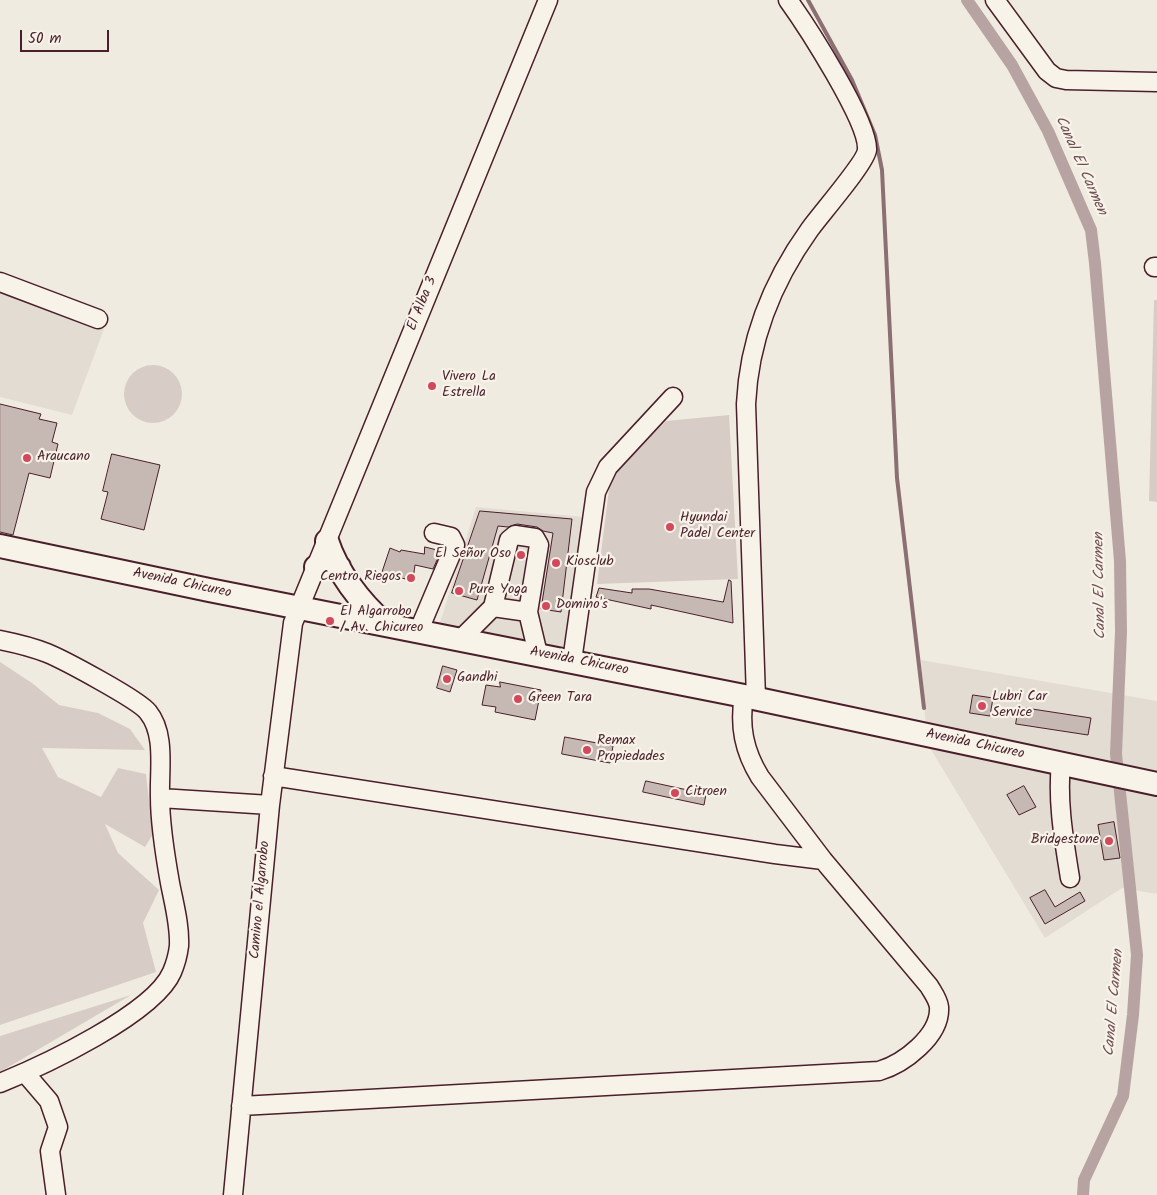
<!DOCTYPE html>
<html>
<head>
<meta charset="utf-8">
<style>
  body { margin:0 }
  #map { position:relative; width:1157px; height:1195px; overflow:hidden; background:#f0ebe0; font-family:Kalam,sans-serif }
  canvas { display:block }
  .scale { position:absolute; left:20px; top:30px; width:89px; height:22px; box-sizing:border-box; border:2px solid #4a1f2b; border-top:0; padding-left:6px; font-size:15px; line-height:18px; white-space:nowrap; color:#4a1f2b; -webkit-text-stroke:4px #f7f3e8; paint-order:stroke }
</style>
</head>
<body>
<div id="map">
<canvas width="1157" height="1195"></canvas>
<div class="scale">50 m</div>
</div>
<script>
const ctx = document.querySelector('canvas').getContext('2d');
ctx.lineJoin = 'round';
function fill(path, color) { ctx.fillStyle = color; ctx.fill(path, 'evenodd'); }
function stroke(path, color, width, dash) { ctx.strokeStyle = color; ctx.lineWidth = width; ctx.lineCap = dash ? 'butt' : 'round'; ctx.setLineDash(dash || []); ctx.stroke(path); }
function label(font, color, halo, rows, align = 'center') {
  ctx.font = font + ' Kalam,sans-serif'; ctx.lineWidth = 4.5; ctx.setLineDash([]); ctx.textBaseline = 'middle'; ctx.strokeStyle = halo; ctx.fillStyle = color; for (const [text, x, y, turn = 0] of rows) {
    ctx.save(); ctx.translate(x, y); ctx.rotate((+turn || 0) * Math.PI / 180); ctx.textAlign = isNaN(turn) ? turn : align; if (halo) ctx.strokeText(text, 0, 0); ctx.fillText(text, 0, 0); ctx.restore();
  }
}
fill(new Path2D(`
  M0,290L104,329L72,415L0,397Z
  M476,507L584,517L563,649L438,629Z
  M921,660L1157,701V894L1122,888L1045,938L927,743Z`), '#e3dcd2');
fill(new Path2D(`
  M1154,300H1157V502L1149,501Z
  M124 394a29 29 0 1 1 58 0a29 29 0 1 1-58 0Z
  M729,415L738,579L597,584L611,474L666,421Z
  M0,662L32,683L59,705L98,713L130,729L145,750L42,748L58,777L101,797L118,768L146,774L153,834L145,847L105,824L118,853L159,890L143,923L156,972L0,1025Z
  M131,995L0,1072V1036Z`), '#d8cdc6');
stroke(new Path2D(`
  M808,0L852,80L875,135L882,170L897,478L924,708`), '#8b6f72', 4);
stroke(new Path2D(`
  M967,0L1012,65L1048,131L1091,230L1095,263L1120,561L1121,632L1116,754L1137,955L1133,1015L1123,1096L1084,1180L1083,1195`), '#b7a4a2', 12);
const building = new Path2D(`
  M0,404L41,414L39,419L57,423L52,442L58,444L50,478L29,473L13,535L0,532Z
  M112,454L160,465L144,530L101,519L108,492L103,491Z
  M480,511L572,519L561,612L541,609L553,533L543,531L537,527L517,524L508,527L498,526L477,600L452,593Z
  M425,547L441,551L433,569L415,565L413,580L381,575L390,548L400,552L401,550L424,554Z
  M729,580L731,581L733,623L651,605V609L596,597L599,588L632,593V589H649L723,602Z
  M443,666L457,670L450,692L437,688Z
  M500,682L541,690L535,720L495,712L496,707L482,705L486,685L500,687Z
  M973,695L993,698L990,716L970,713Z
  M1019,707L1091,718L1088,735L1016,724Z
  M565,737L613,746L610,763L562,754Z
  M646,781L706,794L704,805L643,792Z
  M1024,786L1036,807L1019,815L1007,795Z
  M1114,822L1120,858L1104,860L1098,825Z
  M1045,890L1055,907L1080,892L1085,901L1045,924L1030,898Z`);
fill(building, '#c6b8b3');
stroke(building, '#4a1f2b', 1);
const minor = new Path2D(`
  M995,0L1047,71L1056,78L1066,80L1157,82
  M1154,267H1157
  M0,282L98,319
  M493,607L528,612
  M419,630L455,545L451,537L434,533
  M461,639L493,607L509,540L515,535L535,538L539,545L528,612L538,654
  M0,640C15,643 32,647 47,653C64,660 139,700 148,712C166,734 159,770 160,797C160,825 165,855 170,883C174,904 180,925 179,946C178,954 175,965 172,972C154,1014 42,1066 0,1083
  M572,661L596,492L608,467L673,397
  M756,698L746,404C749,339 772,282 810,229C820,215 866,162 867,150C869,122 806,25 788,0
  M1061,763C1057,802 1064,840 1070,878
  M273,776L775,854L823,860
  M160,798L270,805
  M25,1073L49,1101L58,1127L50,1151L56,1195
  M241,1106L879,1071C903,1064 941,1036 939,1007C938,999 933,993 929,986L823,860L760,777C744,751 739,726 744,696
  M233,1195L270,805L293,623L548,0`);
const major = new Path2D(`
  M327,541C337,572 360,602 384,623
  M0,546L209,590L744,696L1157,784
  M316,567H339`);
stroke(minor, '#4a1f2b', 21);
stroke(major, '#4a1f2b', 26);
stroke(minor, '#f7f3e8', 18);
stroke(major, '#f7f3e8', 22);
for (const [x, y, r, color] of [
  [432,386,5,"#d1495b"],
  [27,458,5,"#d1495b"],
  [670,527,5,"#d1495b"],
  [521,555,5,"#d1495b"],
  [556,563,5,"#d1495b"],
  [411,578,5,"#d1495b"],
  [459,591,5,"#d1495b"],
  [546,606,5,"#d1495b"],
  [330,621,5,"#d1495b"],
  [447,679,5,"#d1495b"],
  [518,699,5,"#d1495b"],
  [982,706,5,"#d1495b"],
  [587,750,5,"#d1495b"],
  [675,793,5,"#d1495b"],
  [1109,841,5,"#d1495b"]
]) { const dot = new Path2D(); dot.arc(x, y, r, 0, 2 * Math.PI); ctx.fillStyle = color; ctx.fill(dot); stroke(dot, '#f7f3e8', 2); }
label('14px', '#4a1f2b', '#f7f3e8', [
  ["El Alba 3",423,304,-68],
  ["Avenida Chicureo",182,584,12],
  ["Avenida Chicureo",579,662,11],
  ["Avenida Chicureo",975,745,12],
  ["Camino el Algarrobo",261,900,-85]
]);
label('14px', '#4a1f2b', '#f7f3e8', [
  ["Vivero La",442,378],
  ["Estrella",442,394],
  ["Araucano",37,458],
  ["Hyundai",680,519],
  ["Padel Center",680,535],
  ["El Señor Oso",511,555,"right"],
  ["Kiosclub",566,563],
  ["Centro Riegos",401,578,"right"],
  ["Pure Yoga",469,591],
  ["Domino's",556,606],
  ["El Algarrobo",340,613],
  ["/ Av. Chicureo",340,629],
  ["Gandhi",457,679],
  ["Lubri Car",992,698],
  ["Service",992,714],
  ["Green Tara",528,699],
  ["Remax",597,742],
  ["Propiedades",597,758],
  ["Citroen",685,793],
  ["Bridgestone",1099,841,"right"]
], 'left');
label('italic 15px', '#704e55', '#f7f3e8', [
  ["Canal El Carmen",1080,166,66],
  ["Canal El Carmen",1101,586,-91],
  ["Canal El Carmen",1115,1003,-85]
]);
</script>
</body>
</html>
